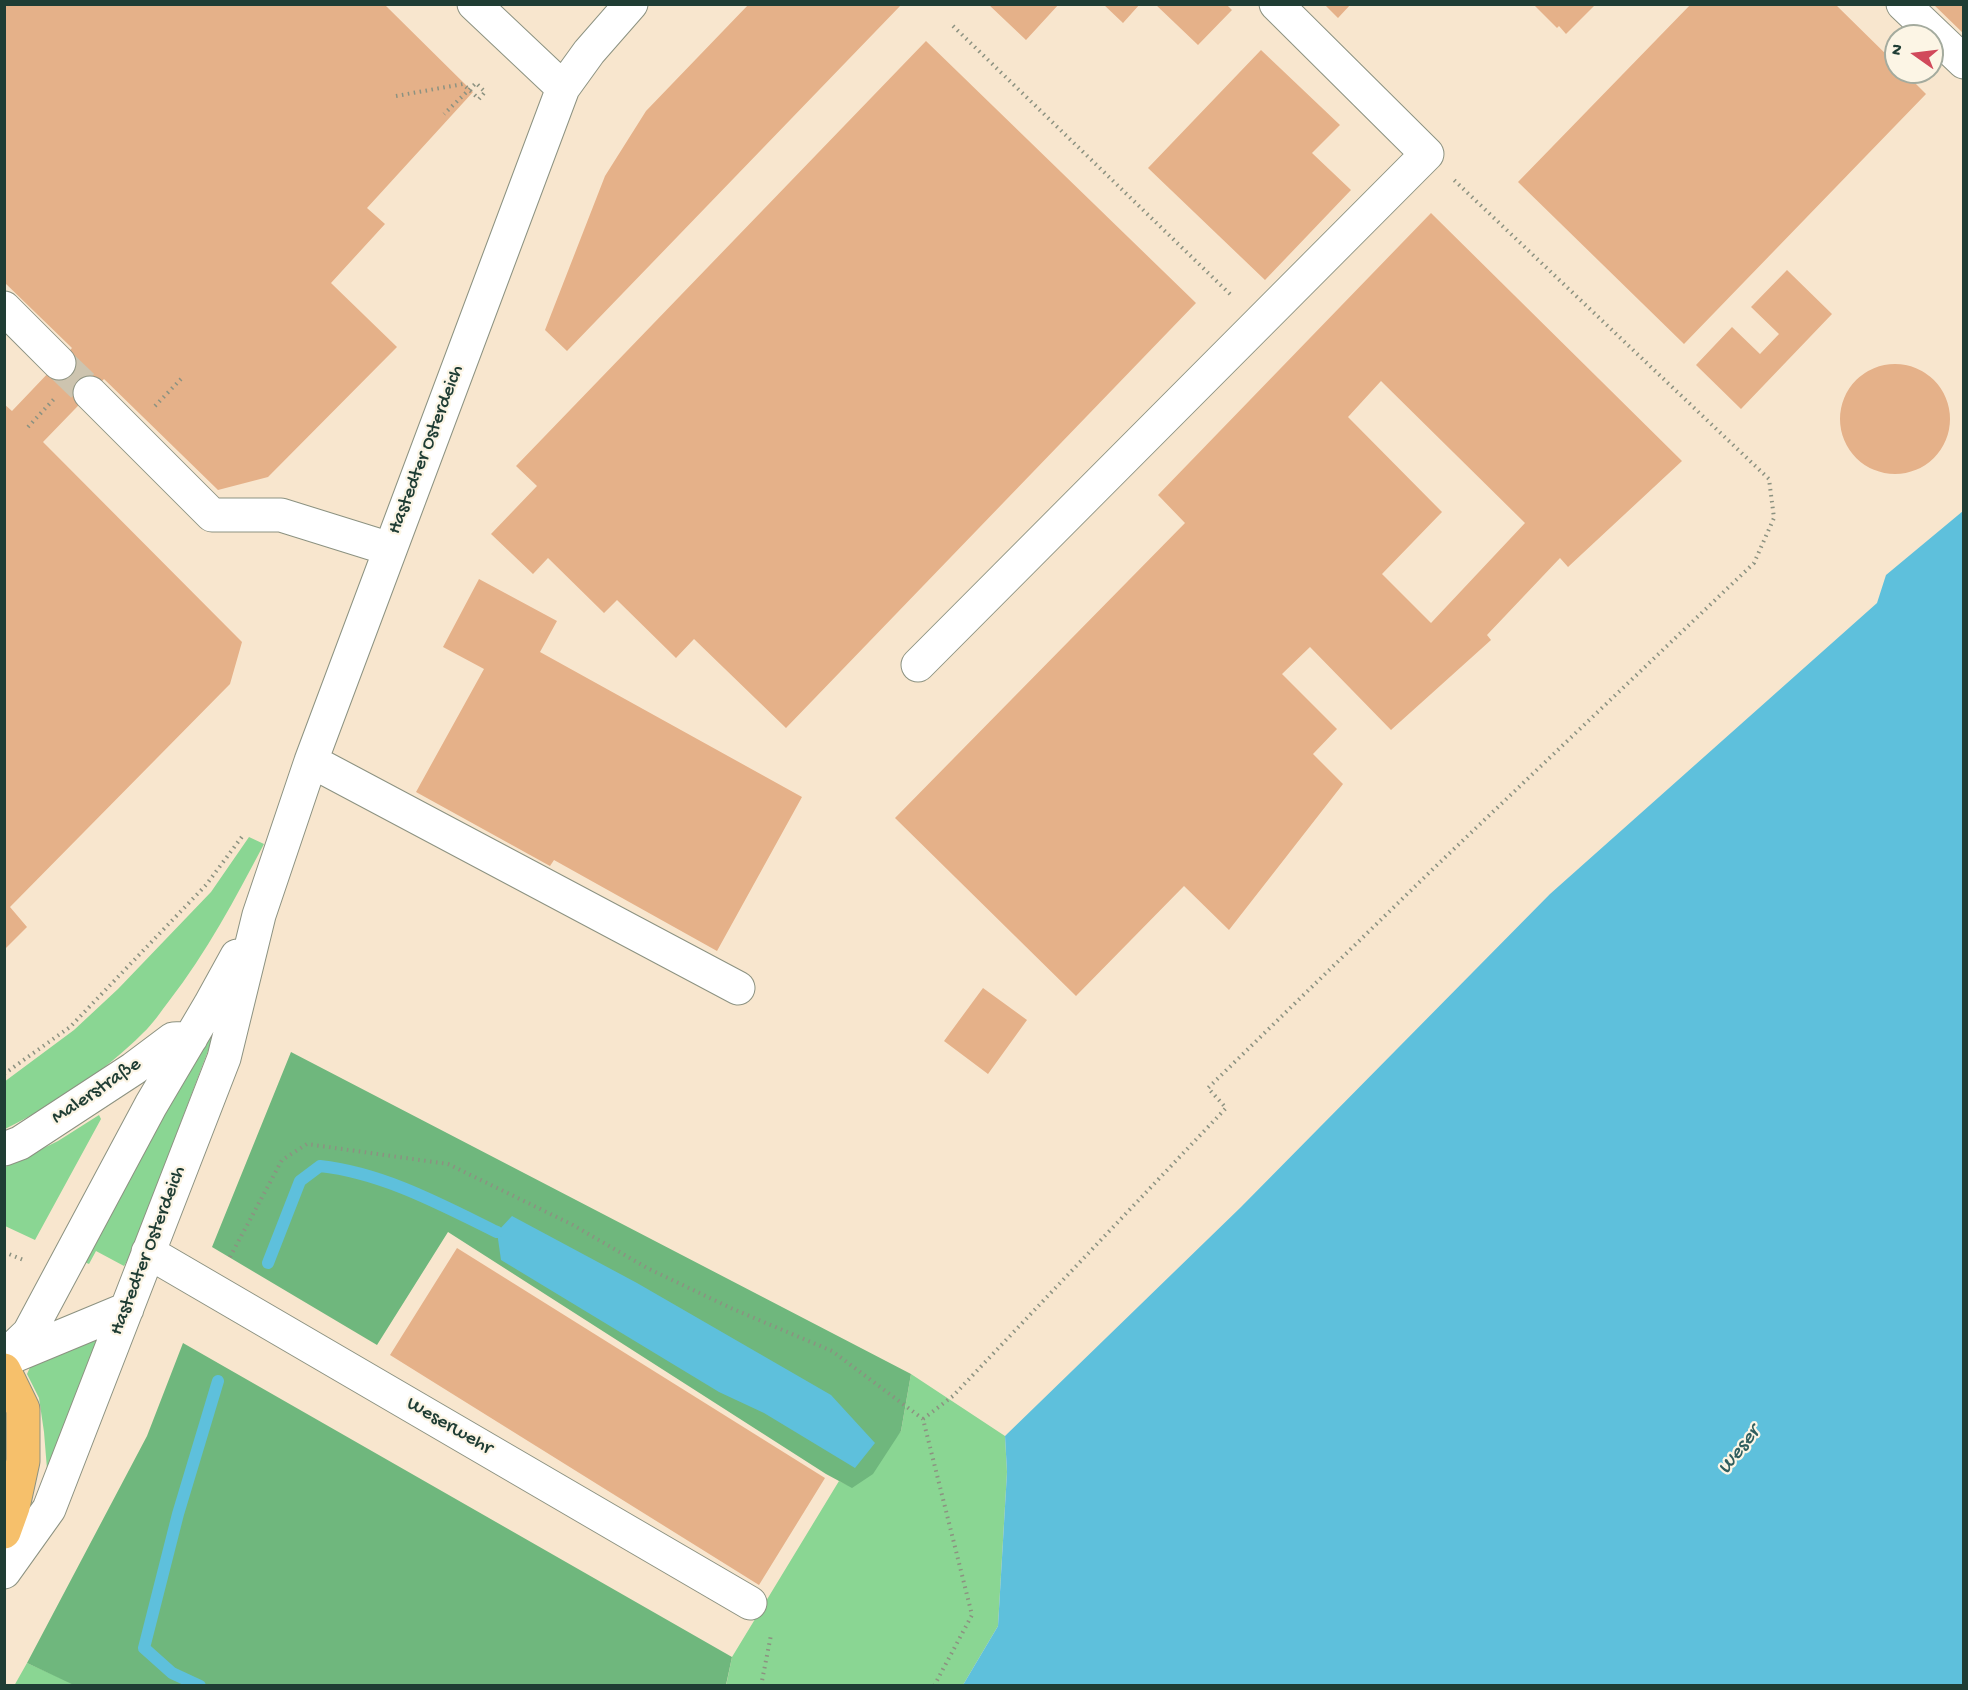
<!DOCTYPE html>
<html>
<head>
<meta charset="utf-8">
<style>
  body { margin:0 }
  #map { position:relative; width:1968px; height:1690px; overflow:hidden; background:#f8e6ce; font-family:"Gochi Hand",sans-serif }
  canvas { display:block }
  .frame { position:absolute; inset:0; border:6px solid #1f3d34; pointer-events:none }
  .north { position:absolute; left:1884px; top:24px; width:60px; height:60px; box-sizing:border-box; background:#fcf5e5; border:2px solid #a4ab9e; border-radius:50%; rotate:284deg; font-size:16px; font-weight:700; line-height:24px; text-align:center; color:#1f3d34 }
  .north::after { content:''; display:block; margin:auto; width:21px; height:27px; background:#d1495b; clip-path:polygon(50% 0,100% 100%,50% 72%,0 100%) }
</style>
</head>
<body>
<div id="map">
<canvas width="1968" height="1690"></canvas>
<div class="frame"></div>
<div class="north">N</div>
</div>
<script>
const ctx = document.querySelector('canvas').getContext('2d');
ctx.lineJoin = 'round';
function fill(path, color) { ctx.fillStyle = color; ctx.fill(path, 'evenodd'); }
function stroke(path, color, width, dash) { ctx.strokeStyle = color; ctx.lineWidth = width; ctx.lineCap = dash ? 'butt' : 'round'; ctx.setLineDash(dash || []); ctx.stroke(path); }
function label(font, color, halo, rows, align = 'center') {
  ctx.font = font + ' "Gochi Hand",sans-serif'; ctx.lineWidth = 4.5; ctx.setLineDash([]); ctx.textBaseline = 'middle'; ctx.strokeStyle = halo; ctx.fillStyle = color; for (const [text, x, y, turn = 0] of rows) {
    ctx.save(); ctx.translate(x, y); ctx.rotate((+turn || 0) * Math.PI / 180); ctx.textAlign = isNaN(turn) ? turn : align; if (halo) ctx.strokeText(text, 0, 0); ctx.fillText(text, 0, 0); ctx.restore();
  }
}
fill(new Path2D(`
  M249,837L264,844C235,899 207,952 169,1001C161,1011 153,1024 143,1033C103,1073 56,1104 5,1129L4,1082L74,1030L118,989L211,892Z
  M214,1026L217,1027L131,1254L124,1266L96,1251L89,1264L82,1261Z
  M99,1115L101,1119L35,1240L5,1226V1167L58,1141Z
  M105,1329L47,1469L44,1432L39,1398L27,1374L31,1365Z
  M911,1374L1005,1436L1007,1472L998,1626L963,1685L726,1686L732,1657L839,1481L852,1487L901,1431Z
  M27,1663L76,1685L14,1686Z`), '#8ad693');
fill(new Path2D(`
  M291,1052L911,1374L901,1431L873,1474L852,1488L826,1474L448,1232L377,1345L212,1247Z
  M183,1343L732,1657L726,1685L76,1686L27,1663L147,1436Z`), '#6fb77d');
fill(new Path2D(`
  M1963,511V1685H963L998,1626L1007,1472L1005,1436L1241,1207L1550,894L1877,603L1886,575Z
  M512,1216L637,1283L831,1395L875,1443L855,1468L764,1413L719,1392L501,1260L497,1232Z`), '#5ec0dc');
stroke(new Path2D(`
  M268,1263L300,1181L320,1166C383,1173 440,1204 497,1232
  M200,1686L172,1673L144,1648L178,1514L218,1381`), '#5ec0dc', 12);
fill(new Path2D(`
  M4,4H384L473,92L367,208L385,224L331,283L397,347L268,477L218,490L104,379L43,442L242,642L230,684L10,907L27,927L4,950V404L12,411L72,348L4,282Z
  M749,4H902L567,351L545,330L605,176L646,111Z
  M988,4H1059L1026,40Z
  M1103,4H1140L1123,23Z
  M1155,4H1226L1232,10L1198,45Z
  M1324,4H1351L1338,18Z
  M1533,4H1596L1566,34L1559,26L1557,28Z
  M1691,4H1835L1896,64V72H1904L1926,94L1684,344L1518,182Z
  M1933,4H1964V34Z
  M926,41L1196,303L786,728L694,639L676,658L617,600L604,613L548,558L533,574L491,534L537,486L516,466Z
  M1261,50L1340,125L1312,153L1351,190L1265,280L1148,168Z
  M1431,213L1682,461L1568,567L1560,558L1487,635L1491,640L1391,730L1310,647L1282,674L1337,729L1313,754L1343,784L1229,930L1184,886L1076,996L895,818L1185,523L1158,495ZM1381,381L1525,523L1431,623L1382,574L1442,512L1348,417Z
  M1787,270L1832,314L1741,409L1696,365L1732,327L1760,354L1779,334L1751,307Z
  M1840 419a55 55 0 1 1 110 0a55 55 0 1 1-110 0Z
  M479,579L557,621L540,652L802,797L717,951L554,860L550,866L416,792L484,669L443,647Z
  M983,988L1027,1020L988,1074L944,1041Z
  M457,1248L825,1478L759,1585L390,1355Z`), '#e5b189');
stroke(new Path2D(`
  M59,363L90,393`), '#cdc4af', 33, [33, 16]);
const minor = new Path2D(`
  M474,4L563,88
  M1903,4L1964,62
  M4,308L59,363
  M90,393L212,515H281L390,549
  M918,665L1427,154L1276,4
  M311,761L738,988
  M4,1149L20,1143L133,1069L173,1039L191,1038
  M148,1252L750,1603
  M4,1357L29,1333L151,1105L210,1005L237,956
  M9,1358L127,1309
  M4,1572L49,1509L224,1058L259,915L311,761L563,88L589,52L631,4`);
const major = new Path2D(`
  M4,1370L23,1409V1461L13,1507L4,1532`);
stroke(minor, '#8c9281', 35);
stroke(major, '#8c9281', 35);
stroke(new Path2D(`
  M953,26L1233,297
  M396,96L463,84L479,99L485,92L476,83L444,114
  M155,406L181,379
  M28,427L54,399
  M4,1074L70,1027L206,885L244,834
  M4,1252L26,1261
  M230,1257L282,1160L307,1144L448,1164L573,1225L647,1268L733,1309L832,1351L923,1419L972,1615L934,1686
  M923,1419L953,1396L1226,1108L1208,1088L1434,868L1754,563L1774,518L1769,479L1454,180
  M761,1686L771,1635`), '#8c9281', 4, [1.5, 4.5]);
stroke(minor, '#fff', 33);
stroke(major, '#f6c06b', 33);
label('20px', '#1f3d34', '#fcf5e5', [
  ["Hastedter Osterdeich",427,450,-69],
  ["Malerstraße",97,1092,-34],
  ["Hastedter Osterdeich",149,1251,-69],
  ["Weserwehr",449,1427,30]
]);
label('italic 21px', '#2f5e5e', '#fcf5e5', [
  ["Weser",1740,1451,-52]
]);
</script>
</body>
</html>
